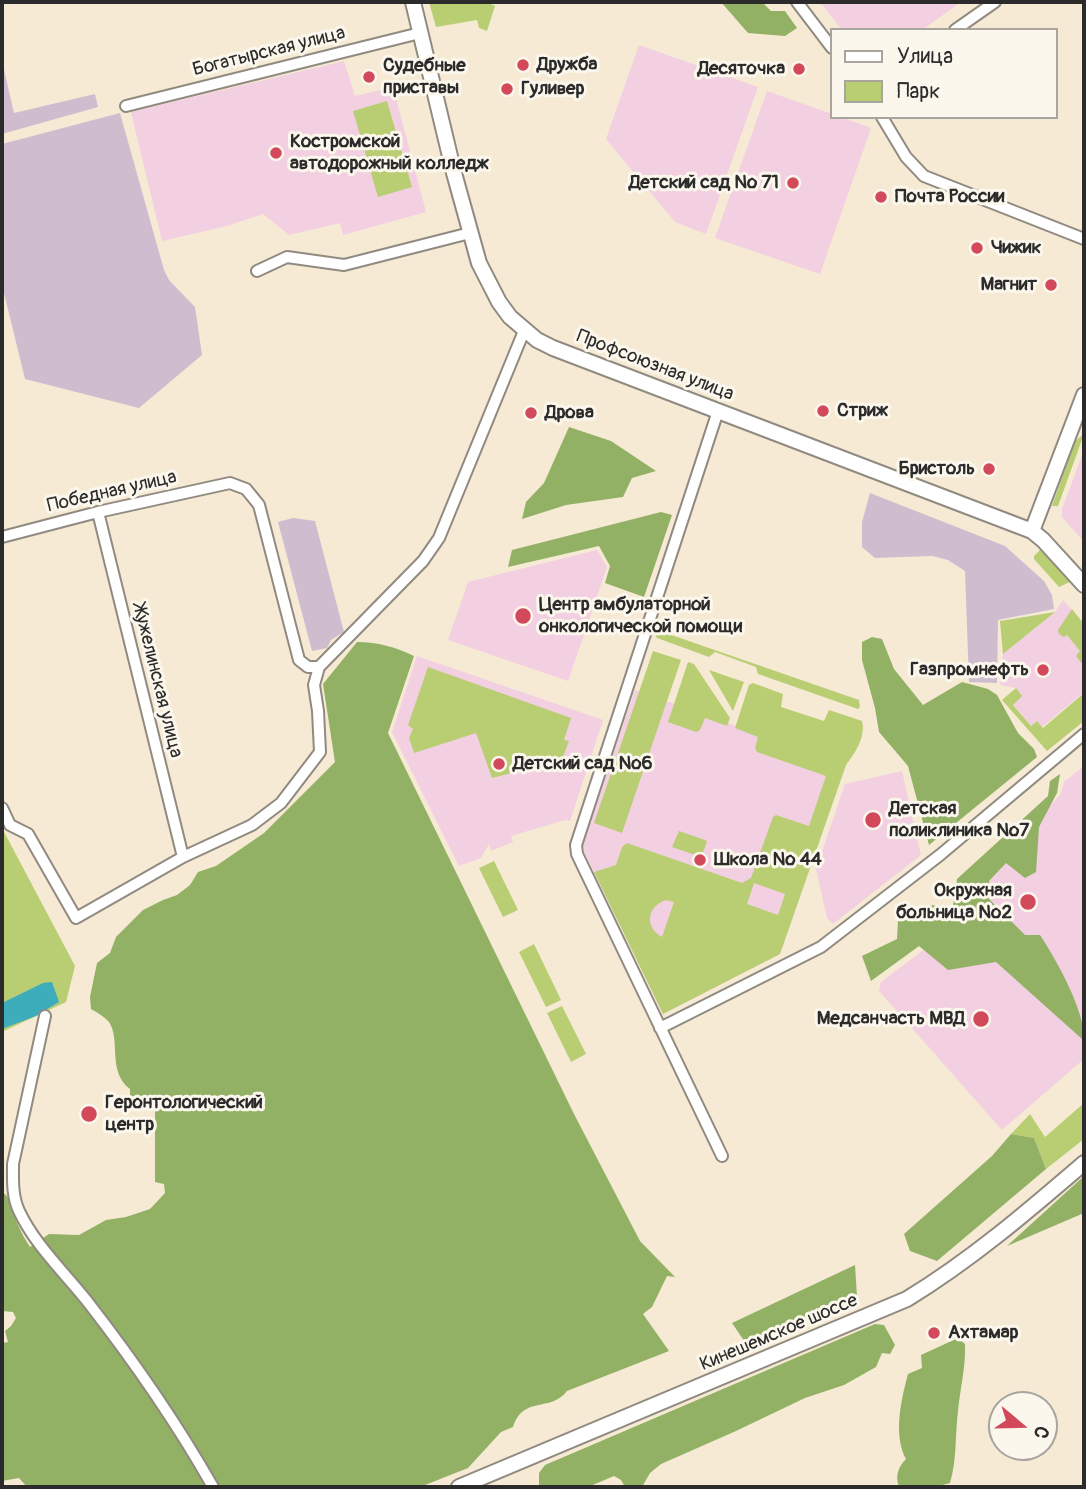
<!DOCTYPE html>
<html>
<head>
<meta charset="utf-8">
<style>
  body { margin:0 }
  #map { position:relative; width:1086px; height:1489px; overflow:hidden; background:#f6ead5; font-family:Pangolin,sans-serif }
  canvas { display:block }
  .frame { position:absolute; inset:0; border:4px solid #2b2b2b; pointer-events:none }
  .legend { position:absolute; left:830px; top:28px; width:228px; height:91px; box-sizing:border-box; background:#fbf7ec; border:2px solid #a8a59f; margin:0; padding:9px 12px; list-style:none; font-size:21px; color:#2b2b2b }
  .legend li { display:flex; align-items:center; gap:14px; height:35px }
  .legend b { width:35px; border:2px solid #a8a59f }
  .north { position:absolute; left:988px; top:1391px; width:70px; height:70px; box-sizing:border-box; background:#fbf7ec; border:2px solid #a8a59f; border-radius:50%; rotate:109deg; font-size:19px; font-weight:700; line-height:28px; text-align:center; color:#2b2b2b }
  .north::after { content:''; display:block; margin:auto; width:24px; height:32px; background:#d1495b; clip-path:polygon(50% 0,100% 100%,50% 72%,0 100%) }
</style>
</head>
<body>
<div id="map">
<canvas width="1086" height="1489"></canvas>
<div class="frame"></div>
<ul class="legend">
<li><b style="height:9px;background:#fff"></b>Улица</li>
<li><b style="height:19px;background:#b9ce72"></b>Парк</li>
</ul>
<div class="north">С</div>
</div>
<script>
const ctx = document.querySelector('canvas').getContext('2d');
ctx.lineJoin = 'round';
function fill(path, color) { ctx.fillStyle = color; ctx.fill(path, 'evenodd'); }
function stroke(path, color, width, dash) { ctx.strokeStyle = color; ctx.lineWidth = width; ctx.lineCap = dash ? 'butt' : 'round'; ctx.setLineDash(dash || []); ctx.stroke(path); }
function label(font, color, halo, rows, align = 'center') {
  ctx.font = font + ' Pangolin,sans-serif'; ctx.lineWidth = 6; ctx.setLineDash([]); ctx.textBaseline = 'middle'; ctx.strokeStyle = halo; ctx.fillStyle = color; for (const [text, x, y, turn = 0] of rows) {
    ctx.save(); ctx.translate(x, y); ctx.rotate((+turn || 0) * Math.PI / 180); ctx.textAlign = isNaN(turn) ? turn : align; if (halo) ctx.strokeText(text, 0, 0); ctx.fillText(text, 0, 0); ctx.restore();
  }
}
fill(new Path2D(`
  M820,2H961L922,30H842Z
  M639,45L758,87L706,234L675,222L606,139Z
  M344,61L355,96L393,87L426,212L343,235L340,223L289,235L263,214L227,226L162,241L131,112Z
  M767,91L832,114V117H841L871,128L820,274L715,238Z
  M1084,450V542L1062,517V509Z
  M597,550L607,567L568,681L448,640L468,582Z
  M1063,600L1084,624V692L1042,727L1037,721L1031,726L1013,704L1016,688L1000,685L1003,654L1055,612Z
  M417,656L603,720L570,821L565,820L511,836L513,842L491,851L489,844L481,858L459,866L392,732Z
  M635,690L846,765L780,954L663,1014L582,847Z
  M1084,766V1059L1002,1130L879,991L881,982L967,917L976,886L1061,794L1064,782Z
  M902,771L921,855L833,924L827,918L816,869L845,784Z`), '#f2cfe1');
fill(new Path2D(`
  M2,61L14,113L95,94L98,107L2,134Z
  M120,113L164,270L169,280L195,307L202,355L139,408L25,379L2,285V144Z
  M870,493L1005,546L1044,581L1052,595L1054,609L998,620L997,683L969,682L965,571L948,560L932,556L875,558L862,547V522Z
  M293,518L315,521L344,632L331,640L327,648L312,651L278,522Z`), '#cfbdcf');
fill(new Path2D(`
  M429,2H486L495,6L487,31L479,28L477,20L436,27Z
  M387,101L412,187L378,197L353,111Z
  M1084,434L1058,506H1052L1075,441Z
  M1040,550L1069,579L1070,582L1059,587L1034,559V556Z
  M1072,609L1084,624V666L1076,656L1080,651L1067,635L1064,637L1059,634L1058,630Z
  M1055,612L1003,654L1000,621Z
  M657,630L859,700L860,707L858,709L758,674L756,667L715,652L709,657L657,638L655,635Z
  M653,651L681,660L622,833L594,823Z
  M688,662L694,664L730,718L727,726L705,718L700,730L696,732L668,722Z
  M428,667L571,718L564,740L569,741L562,760L492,778L476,733L414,753L409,738L413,729L408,725Z
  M709,670L744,682L733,711Z
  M753,683L783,694L781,707L824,721L829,710L862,721C866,737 855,753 846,765L780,954L663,1014L594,872L616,865L622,847L627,843L742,883L751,878L773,817L776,815L809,826L826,776L757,752L755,748L758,737L735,728L749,685ZM754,883L785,894L778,915L747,904ZM666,900L674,902L662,937C644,927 647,906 666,900Z
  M1016,688L1022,696L1013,705L1031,726L1037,721L1043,728L1084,693V721L1047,751L1002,700Z
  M2,828L75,966L66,1002L2,1032Z
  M679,831L705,840L707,842L701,857L672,847Z
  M494,861L518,910L503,917L479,868Z
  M534,944L561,1000L546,1007L519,952Z
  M562,1006L586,1054L571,1062L547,1013Z
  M1084,1103V1139L1046,1169L1034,1138L1011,1134L1030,1114L1045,1137Z`), '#b9ce72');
fill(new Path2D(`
  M721,2H762L771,11H785L797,28L785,36L748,33Z
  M569,427L611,441L656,471L632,478L623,497L566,505L522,519L526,502L544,483Z
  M661,512L672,515L644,597L605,583L610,566L599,546L508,567L512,550Z
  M872,637L882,639L894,669L923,705L962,682L988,689L997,695L1018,733L1034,749L1037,757L929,845L908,766L879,732L875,708L862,660V642Z
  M357,642C378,642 395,647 414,656L388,733L574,1114L640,1241L675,1277L667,1276L652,1307L643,1314L669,1351L567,1391C550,1413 523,1395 513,1427L501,1432L468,1468L420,1487H27L19,1478L2,1481V1343L8,1342L5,1331L11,1326L16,1318L13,1312L2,1311V1192C14,1199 13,1215 19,1227C22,1234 26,1241 30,1247L49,1234L79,1235L106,1220L126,1217L150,1209L165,1193L164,1184L155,1182V1110L151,1096H146L141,1103L133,1104L130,1097V1089C107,1072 121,1040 109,1022C105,1017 96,1012 91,1009L90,997L97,963L110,953L116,937L143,910L163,900L177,895L190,885L198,872L216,866L264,833L335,762L323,684Z
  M1060,774L1057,793L1039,827L1036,872L1025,878L1006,863L989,881V899L1025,935H1040C1056,959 1084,1009 1084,1038L1082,1039L996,962L948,970L919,946L871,981L862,956L897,939L898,921L926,905L953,906L957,879L1048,796L1050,781Z
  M1011,1134L1034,1138L1046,1169L937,1261L910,1251L904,1234L992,1156Z
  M1084,1176V1213L1007,1246Z
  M855,1265L857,1297L747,1345L732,1323Z
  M875,1324L884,1325L895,1345L890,1354L882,1353L876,1367L844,1385L805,1398L736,1431L661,1464L650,1473L642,1487H625L621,1480L614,1476L588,1487H539V1473L545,1465Z
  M958,1338L965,1344C966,1367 960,1389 958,1411C955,1435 957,1460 950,1483L935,1487H899C895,1476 898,1467 906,1459C893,1435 901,1400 908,1374L922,1368L921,1355Z`), '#92b164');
fill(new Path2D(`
  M52,982L59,1002L36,1016L2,1029V1003L43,983Z`), '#3dacbb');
const minor = new Path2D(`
  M797,2L832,48
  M955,30L995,2
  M126,106L420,33
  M882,117L906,157L924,176L1084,239
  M257,271L287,257L344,265L470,233
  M718,411L576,845L577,854L722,1156
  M98,512L183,857
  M2,537L98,512L230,483L246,489L259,505L299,660L308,667H319L423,561L439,538L524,331
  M2,808L10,825L28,834L76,918L183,857L252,825L281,803L320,752L318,711L314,685L319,667
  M45,1016L13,1164C13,1180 12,1196 19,1211C35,1245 64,1272 87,1301C133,1360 176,1422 213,1487
  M660,1028L821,947L940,855L1084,734`);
const major = new Path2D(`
  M413,2L454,173L479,263L499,302L510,317L537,340L553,348L1032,531L1043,540L1084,585
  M1032,531L1084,395
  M459,1487L907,1299C971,1260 1027,1212 1084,1163`);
stroke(minor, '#908a80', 14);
stroke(major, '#908a80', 18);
stroke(minor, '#fff', 10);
stroke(major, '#fff', 14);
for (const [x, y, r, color] of [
  [523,65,7,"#d1495b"],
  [799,69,7,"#d1495b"],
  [369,77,7,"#d1495b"],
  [507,89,7,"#d1495b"],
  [276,153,7,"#d1495b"],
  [793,183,7,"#d1495b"],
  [881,197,7,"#d1495b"],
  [977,248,7,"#d1495b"],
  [1051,285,7,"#d1495b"],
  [823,411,7,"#d1495b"],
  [531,413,7,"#d1495b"],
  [989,469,7,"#d1495b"],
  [523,616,9,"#d1495b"],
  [1043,670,7,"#d1495b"],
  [499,764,7,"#d1495b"],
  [873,820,9,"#d1495b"],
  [700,860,7,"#d1495b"],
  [1028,902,9,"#d1495b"],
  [981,1019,9,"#d1495b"],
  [89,1114,9,"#d1495b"],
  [934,1333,7,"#d1495b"]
]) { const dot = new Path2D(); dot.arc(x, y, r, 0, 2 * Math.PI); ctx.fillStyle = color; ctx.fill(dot); stroke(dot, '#fbf7ec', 2.5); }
label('19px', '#2b2b2b', '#fbf7ec', [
  ["Богатырская улица",269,52,-14],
  ["Профсоюзная улица",655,366,21],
  ["Победная улица",112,492,-13],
  ["Жужелинская улица",157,681,76],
  ["Кинешемское шоссе",779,1333,-23]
]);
label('bold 19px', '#2b2b2b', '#fbf7ec', [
  ["Дружба",537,65],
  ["Судебные",383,66],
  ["приставы",383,88],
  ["Десяточка",785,69,"right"],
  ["Гуливер",521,89],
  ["Костромской",290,142],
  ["автодорожный колледж",290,164],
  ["Детский сад № 71",779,183,"right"],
  ["Почта России",895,197],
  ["Чижик",991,248],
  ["Магнит",1037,285,"right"],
  ["Стриж",837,411],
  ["Дрова",545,413],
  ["Бристоль",975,469,"right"],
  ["Центр амбулаторной",539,605],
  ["онкологической помощи",539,627],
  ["Газпромнефть",1029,670,"right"],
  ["Детский сад №6",513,764],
  ["Детская",889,809],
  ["поликлиника №7",889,831],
  ["Школа № 44",714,860],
  ["Окружная",1012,891,"right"],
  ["больница №2",1012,913,"right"],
  ["Медсанчасть МВД",965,1019,"right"],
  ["Геронтологический",105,1103],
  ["центр",105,1125],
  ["Ахтамар",948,1333]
], 'left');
</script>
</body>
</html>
